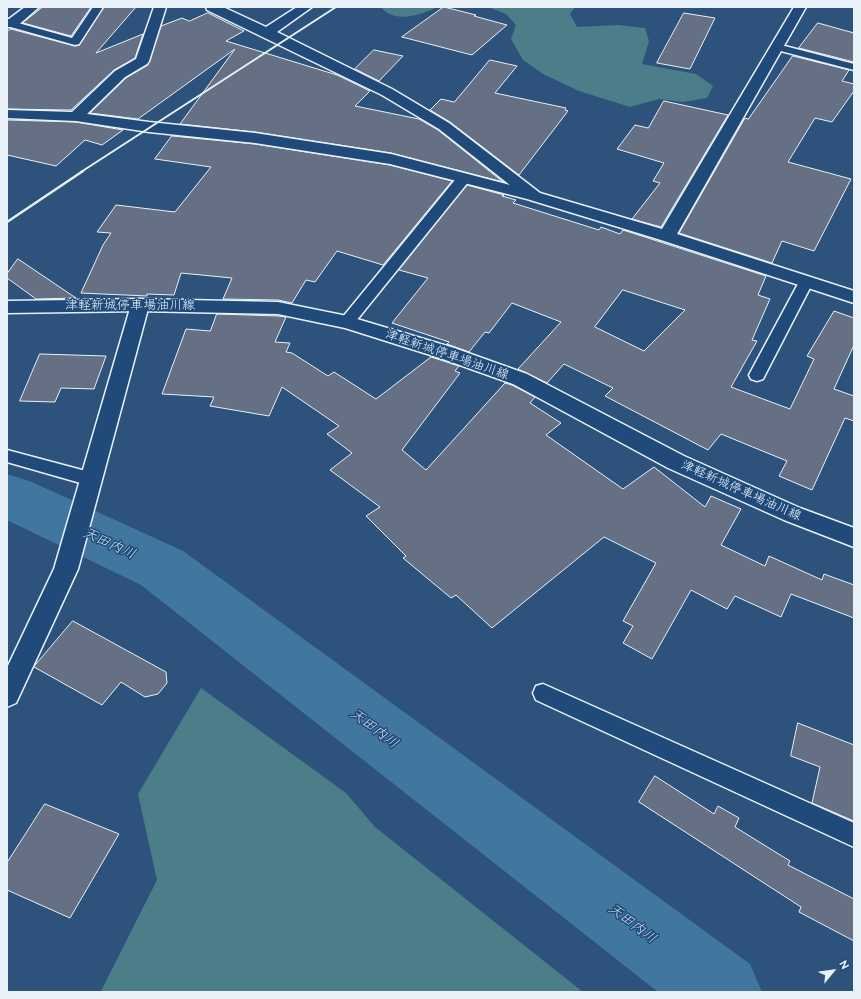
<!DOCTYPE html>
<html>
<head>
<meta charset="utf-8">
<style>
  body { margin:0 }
  #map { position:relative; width:861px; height:999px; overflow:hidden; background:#2d527c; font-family:"Balsamiq Sans",sans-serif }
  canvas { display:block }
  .frame { position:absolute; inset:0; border:8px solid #e8f1f8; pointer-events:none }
  .north { position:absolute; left:813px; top:951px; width:40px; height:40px; -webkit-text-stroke:3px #1f4a7a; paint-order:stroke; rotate:61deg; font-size:11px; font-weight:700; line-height:16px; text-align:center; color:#e8f1f8 }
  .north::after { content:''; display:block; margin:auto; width:14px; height:18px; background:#e8f1f8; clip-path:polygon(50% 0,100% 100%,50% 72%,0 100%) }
</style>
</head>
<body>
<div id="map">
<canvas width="861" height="999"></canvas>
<div class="frame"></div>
<div class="north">N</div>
</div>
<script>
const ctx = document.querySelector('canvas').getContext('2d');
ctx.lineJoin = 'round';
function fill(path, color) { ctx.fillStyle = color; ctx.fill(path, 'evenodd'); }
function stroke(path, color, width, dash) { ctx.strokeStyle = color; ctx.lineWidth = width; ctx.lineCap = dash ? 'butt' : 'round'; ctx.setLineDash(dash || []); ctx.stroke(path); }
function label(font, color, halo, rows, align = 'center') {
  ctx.font = font + ' "Balsamiq Sans","Klee One",sans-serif'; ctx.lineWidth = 3; ctx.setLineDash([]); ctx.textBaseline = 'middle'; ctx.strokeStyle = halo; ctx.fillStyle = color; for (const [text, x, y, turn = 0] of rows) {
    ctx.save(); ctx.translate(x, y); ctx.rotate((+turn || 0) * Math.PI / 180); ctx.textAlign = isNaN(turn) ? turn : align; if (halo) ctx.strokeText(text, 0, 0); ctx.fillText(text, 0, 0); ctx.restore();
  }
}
fill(new Path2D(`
  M381,7H437C422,15 394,24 381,7Z
  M488,7H575L570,14L577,27L619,25L645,28L649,41L642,64L696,74L713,86L707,98L683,102L659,99L630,107L579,91L543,74L523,60L511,39L516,25L506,14Z
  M201,688L346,793L375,827L583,992H102L101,991L157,880L138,794Z`), '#4c7e89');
fill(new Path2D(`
  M7,474L32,482L183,551L750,964L762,992H658L141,585L7,520Z`), '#41769e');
const building = new Path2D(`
  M43,7H91L71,36L23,23Z
  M104,7H136L96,53L143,34L135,58L114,70L71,110L7,109V31L11,29L75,46L79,45Z
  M444,7L476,15L474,16L507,25L472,55L402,37Z
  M208,13L244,31L226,41L337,75L370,91L355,106L419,119L438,130L503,182L391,153L255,132L180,124L235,49L138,119L90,113L126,78L148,65L161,26L182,18L189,21Z
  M684,13L715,18L690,69L657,63Z
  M818,23L854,33V62L799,48Z
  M374,50L403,56L379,81L355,69Z
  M793,56L849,70L842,81L854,84V91L832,122L815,118L788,162L851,179L814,251L782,241L772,263L679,233L745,118L748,119Z
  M490,60L517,66L495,93L566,108L565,110L568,111L519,175L450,122L430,110L441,99L454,102Z
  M664,101L728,115L661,227L632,219L660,183L653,181L664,163L617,149L635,125L648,128Z
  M7,120L76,122L123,130L102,145L85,140L56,166L7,155Z
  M172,136L255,144L390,165L452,181L383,265L337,251L315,282L306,280L292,303L278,300L223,299L232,278L181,273L174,295L147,294V296L81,293L103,245L111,233L97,232L116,205L175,212L211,167L155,159Z
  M467,185L504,195L502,196L516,200L513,203L599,230L601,227L620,234L623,230L766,276L758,295L770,299L752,340L757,341L731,387L790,409L814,359L807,356L834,311L854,318V345L834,389L854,396V421L845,418L812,490L779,476L787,461L721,434L708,450L605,396L613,388L564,364L547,383L518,369L561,322L512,303L489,333L485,332L469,352L447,344L449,342L392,323L428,278L399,270ZM623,290L685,310L644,351L595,327Z
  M18,259L76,298L36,299L7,278V274Z
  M217,314L278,316L286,317L275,342L290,343L286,352L292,353L328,376L334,372L376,399L431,357L459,366L455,371L460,373L402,450L426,470L505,383L512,385L535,397L530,403L561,423L546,435L623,489L654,467L705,507L711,496L741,509L721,545L765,566L769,556L822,580L824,574L854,585V618L791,594L781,617L735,596L727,609L691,590L652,659L623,643L633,626L623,621L656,563L604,537L492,628L456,595L451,598L403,558L406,556L366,516L380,507L330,470L352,453L327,434L339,426L282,387L269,416L210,406L214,397L162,394L186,329L210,331Z
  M40,354L106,356L94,389L61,388L55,402L20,401Z
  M73,621L166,672L167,683L158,694L145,697L121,682L102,705L34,667Z
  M798,723L854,745V821L812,803L820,767L791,756Z
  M655,776L714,814L718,806L739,818L735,827L790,861L788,865L854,899V941L799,912L801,907L639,802Z
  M45,804L119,834L70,918L7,890V863Z`);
fill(building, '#657084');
stroke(building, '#e8f1f8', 1);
const lane = new Path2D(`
  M93,7H103L79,44L75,45L7,26V22L11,21L72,38Z
  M777,44L854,64V70L773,49L771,47Z
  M464,174L469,175L471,178L469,181L352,326L347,327L342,326L339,322L342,318L459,175Z
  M806,277L811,279L813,282L765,375L763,379L757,381L751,379L749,375L799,282L801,279Z
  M7,450L97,474L100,479L97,484L91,486L7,462Z
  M543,684L854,823V847L536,700L533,693L536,686Z`);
const street = new Path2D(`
  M25,7H39L16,27H7V19H9Z
  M154,7H166L149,61L147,64L125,77L87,114L149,122L255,133L391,154L510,185L439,129L382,95L207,10L206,7H223L266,27L297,7H312L277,32L392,89L449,123L540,193L662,229L794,7H806L677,234L854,291V303L661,240L527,199L390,164L255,143L149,132L76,121L7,118V110L72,112L115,71L136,59Z
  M140,299L146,301L149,305L78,569L16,703L7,707V668L54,569L131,305L134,301Z`);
const secondary = new Path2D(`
  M140,299L278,302L347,316L454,348L527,374L684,456L800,508L854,528V547L784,520L668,468L513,384L440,358L345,328L278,314L140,311L7,313V301Z`);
stroke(lane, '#e8f1f8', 3);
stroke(street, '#e8f1f8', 3);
stroke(secondary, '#e8f1f8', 3);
fill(lane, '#1f4a7a');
fill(street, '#1f4a7a');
fill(secondary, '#1f4a7a');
stroke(new Path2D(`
  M81,172L336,7`), '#e8f1f8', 2);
stroke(new Path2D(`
  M7,222L83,171`), '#e8f1f8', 2.5);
label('13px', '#e8f1f8', '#1f4a7a', [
  ["津軽新城停車場油川線",130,306],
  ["津軽新城停車場油川線",447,355,19],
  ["津軽新城停車場油川線",741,491,24]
]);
label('italic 14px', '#cfdfea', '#1f4a7a', [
  ["天田内川",109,544,25],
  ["天田内川",374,729,37],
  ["天田内川",632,924,37]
]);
</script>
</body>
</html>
